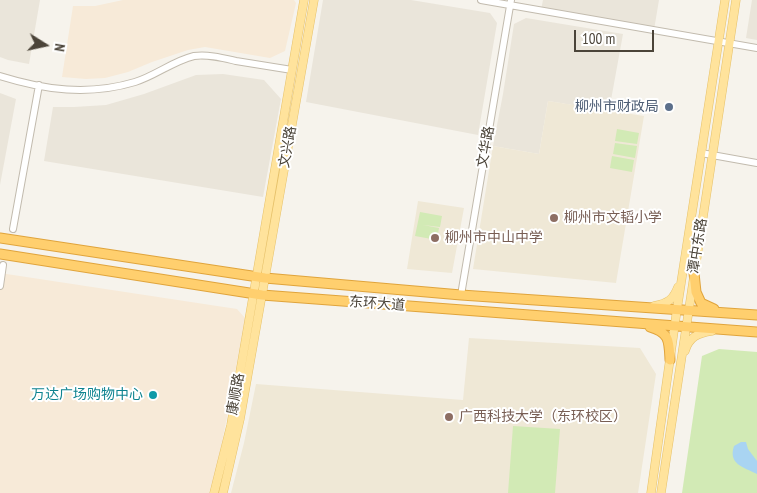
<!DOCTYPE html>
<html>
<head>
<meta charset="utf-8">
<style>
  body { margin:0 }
  #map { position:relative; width:757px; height:493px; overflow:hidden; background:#f6f3ec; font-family:"PT Sans Narrow",sans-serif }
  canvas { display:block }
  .north { position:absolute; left:20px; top:20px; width:50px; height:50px; -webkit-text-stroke:4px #fff; paint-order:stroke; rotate:100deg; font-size:14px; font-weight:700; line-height:20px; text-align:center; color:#4b4439 }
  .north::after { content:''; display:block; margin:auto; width:18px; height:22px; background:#4b4439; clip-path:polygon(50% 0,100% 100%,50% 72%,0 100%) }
  .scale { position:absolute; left:574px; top:30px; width:80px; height:22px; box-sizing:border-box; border:2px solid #4b4439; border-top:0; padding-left:6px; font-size:15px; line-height:18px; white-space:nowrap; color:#4b4439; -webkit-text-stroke:4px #fff; paint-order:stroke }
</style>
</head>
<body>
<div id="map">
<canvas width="757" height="493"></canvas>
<div class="north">N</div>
<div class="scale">100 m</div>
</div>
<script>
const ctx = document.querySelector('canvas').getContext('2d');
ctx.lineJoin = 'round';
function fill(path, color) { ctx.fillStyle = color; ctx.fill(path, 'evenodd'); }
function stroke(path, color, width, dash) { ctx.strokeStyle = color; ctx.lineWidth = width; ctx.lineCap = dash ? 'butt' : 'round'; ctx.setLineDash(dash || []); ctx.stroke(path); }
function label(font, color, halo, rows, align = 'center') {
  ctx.font = font + ' "PT Sans Narrow","Noto Sans SC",sans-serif'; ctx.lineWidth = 4; ctx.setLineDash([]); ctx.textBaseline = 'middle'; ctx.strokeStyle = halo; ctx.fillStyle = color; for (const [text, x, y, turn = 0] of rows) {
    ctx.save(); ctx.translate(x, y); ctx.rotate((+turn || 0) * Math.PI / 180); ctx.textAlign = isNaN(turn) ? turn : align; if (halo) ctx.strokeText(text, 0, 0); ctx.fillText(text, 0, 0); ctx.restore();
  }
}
fill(new Path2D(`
  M0,0H40L29,64L8,60L0,57Z
  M323,0H411L490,13L497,23L478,135L306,102Z
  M543,0H659L654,30L541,10Z
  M752,0H757V40L746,38Z
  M526,18L623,34L609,111L548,101L539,154L493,146L503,94L514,24Z
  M223,74L264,80L281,99L263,197L44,161L53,107H74L106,105L144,94L196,75Z
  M0,93L16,99L0,185Z`), '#eae5da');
fill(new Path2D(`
  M123,0H294L296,3L285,51L270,58L205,47L188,50L152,62L128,72L105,78L86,79L62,77L73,6H95Z
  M0,273L237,309L245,318L227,417L217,466L209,493H0Z`), '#f7ead8');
fill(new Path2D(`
  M548,101L644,116L616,283L473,269L493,146L539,154Z
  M418,201L464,208L452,273L407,269Z
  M469,338L640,348L656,374L638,493H231L244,443L256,384L463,400Z`), '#efe8d6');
fill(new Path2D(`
  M617,129L639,133L637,144L615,141Z
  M615,143L637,146L635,158L613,154Z
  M612,156L634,160L632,172L610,168Z
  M420,212L442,216L440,227L423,225L439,228L437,240L415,236Z
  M719,349L757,352V493H682L702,356Z
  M513,426L560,429L555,493H508Z`), '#d2eab5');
fill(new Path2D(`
  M741,442H746L748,449L757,461V474C743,467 728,464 734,446Z`), '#a9d4f2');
const minor = new Path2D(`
  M481,0L757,48
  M0,76C45,90 88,96 135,82C155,76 173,61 194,56C208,54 223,58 236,61C255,64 273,67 292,70
  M701,153L757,163
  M13,229L39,85
  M0,286L3,265
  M461,295L511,0`);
const major = new Path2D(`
  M654,306C668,303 673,300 678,287
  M685,351C689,337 698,333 712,331
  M214,493L231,425L304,0
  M223,493L240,419L314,0
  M651,493L677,309L725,0
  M661,493L736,0`);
const highway = new Path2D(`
  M0,238L265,278L461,295L757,315
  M0,254L262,295L757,332
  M694,273L696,292L701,303L714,309
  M650,327C670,333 669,341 670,360`);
stroke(minor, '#c2bbae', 8);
stroke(major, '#e6c16a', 9);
stroke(highway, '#e0a43c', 11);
stroke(minor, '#fff', 6);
stroke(major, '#ffe39c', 8);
stroke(highway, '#ffcf6e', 9);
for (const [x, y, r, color] of [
  [669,107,5,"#5c6f8a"],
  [554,218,5,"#8d6e63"],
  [435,238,5,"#8d6e63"],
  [153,395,5,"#0f9aa8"],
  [449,417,5,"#8d6e63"]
]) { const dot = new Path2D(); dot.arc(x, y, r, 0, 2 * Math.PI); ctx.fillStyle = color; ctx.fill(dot); stroke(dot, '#fff', 2); }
label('14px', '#4e5e75', '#fff', [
  ["柳州市财政局",659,107]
], 'right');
label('14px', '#4b4439', '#fff', [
  ["文兴路",288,147,-80],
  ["文华路",486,147,-80],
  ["潭中东路",698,246,-81],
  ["东环大道",377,304,4],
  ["康顺路",236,394,-80]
]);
label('14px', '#785e54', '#fff', [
  ["柳州市文韬小学",564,218],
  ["柳州市中山中学",445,238],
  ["广西科技大学（东环校区）",459,417]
], 'left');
label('14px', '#0d838f', '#fff', [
  ["万达广场购物中心",143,395]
], 'right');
</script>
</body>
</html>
